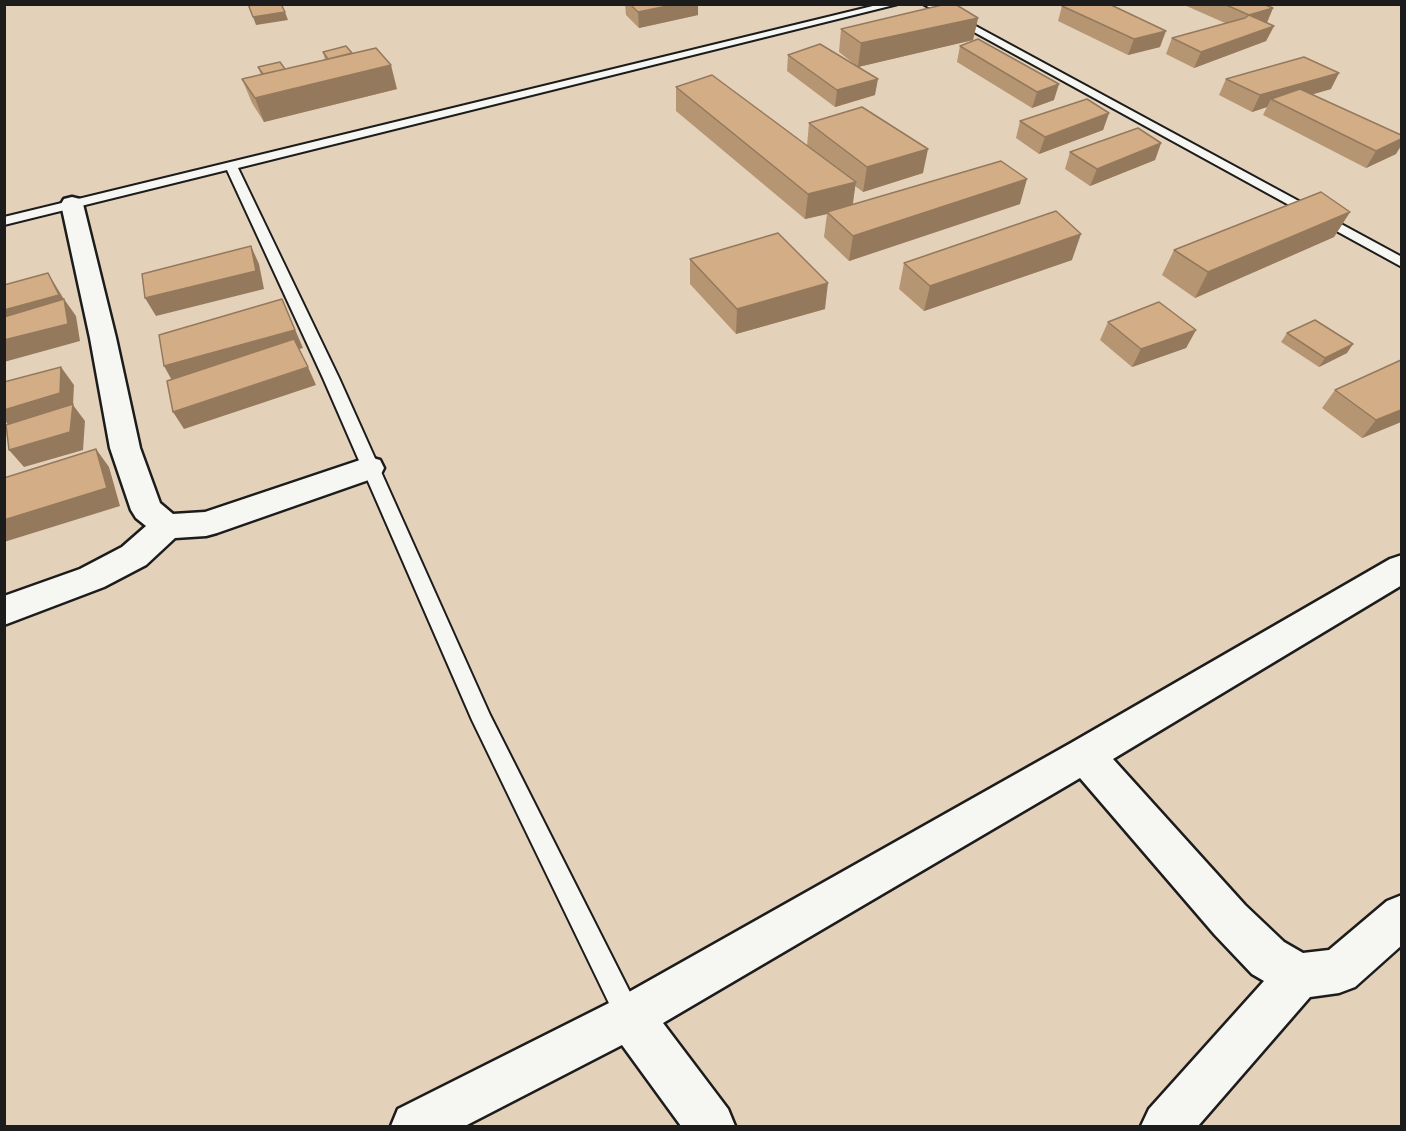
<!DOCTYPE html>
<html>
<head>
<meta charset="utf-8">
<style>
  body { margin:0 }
  #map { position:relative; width:1406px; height:1131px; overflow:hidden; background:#ece0d1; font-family:Itim,sans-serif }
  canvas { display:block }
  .frame { position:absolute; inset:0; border:6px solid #1c1c1c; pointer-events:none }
</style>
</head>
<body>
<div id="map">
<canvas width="1406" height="1131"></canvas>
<div class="frame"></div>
</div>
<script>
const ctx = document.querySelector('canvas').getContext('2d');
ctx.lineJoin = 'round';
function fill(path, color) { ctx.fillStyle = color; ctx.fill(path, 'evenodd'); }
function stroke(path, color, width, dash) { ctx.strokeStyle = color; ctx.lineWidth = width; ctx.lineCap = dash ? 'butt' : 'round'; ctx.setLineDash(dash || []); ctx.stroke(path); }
fill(new Path2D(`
  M5,5H1401V1126H5Z`), '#e4d1ba');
const lane = new Path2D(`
  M881,4H898L238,168L339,378L490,715L638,1008L642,1017L638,1026L629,1030L620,1026L472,720L323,378L227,170L4,225V217Z
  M923,4H935L1402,257V267Z`);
const street = new Path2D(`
  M72,197L80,199L83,204L116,338L140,448L160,503L173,514L205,512L369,457L380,460L384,468L380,476L217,533L206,536L175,538L146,565L104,587L4,625V596L80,569L122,547L146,526L136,518L131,510L110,448L90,338L61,204L64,199Z
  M1402,555V585L1113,759L1245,905L1284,942L1303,953L1329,950L1387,901L1402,895V945L1355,987L1339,993L1310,997L1198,1126H1141L1149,1109L1264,981L1252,974L1215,935L1080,778L663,1023L728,1109L735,1126H681L622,1045L465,1126H391L398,1109L613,1001L1071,743L1390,559Z`);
stroke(lane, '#1c1c1c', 4);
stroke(street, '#1c1c1c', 5);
fill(lane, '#f6f6f2');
fill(street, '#f6f6f2');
fill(new Path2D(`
  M625,4H698V15L639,28L626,15Z
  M1182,4H1263L1273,8L1267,23L1274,26L1266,41L1194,68L1166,54L1172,38L1225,23Z
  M1062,6L1160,47L1128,55L1058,21Z
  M978,18L973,40L858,67L839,52L841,29Z
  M960,46L1054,100L1032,108L957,62Z
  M323,52L352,53L397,89L264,122L252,103L242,79L261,75L258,67L285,69L325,60Z
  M788,55L875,95L835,107L787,71Z
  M1226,79L1331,89L1312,94L1396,154L1366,168L1263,115L1267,107L1252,112L1219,95Z
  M676,87L807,146L809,123L923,173L863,192L855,186L853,205L1020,204L849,261L824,237L827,214L805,219L676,111Z
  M1109,113L1103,130L1039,154L1016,138L1020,121Z
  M1161,143L1155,160L1090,186L1065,169L1070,152Z
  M1350,212L1334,237L1195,298L1162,275L1174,250Z
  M690,259L825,309L736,334L690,284Z
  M1072,260L924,311L899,289L904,263Z
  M1108,322L1196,330L1186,348L1132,367L1100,340Z
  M1287,333L1347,353L1319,367L1281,342Z
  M1335,390L1401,422L1362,438L1322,408Z`), '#b59572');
fill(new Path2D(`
  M677,4H698V15L639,28L638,12Z
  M1273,8L1266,24L1249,15Z
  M285,12L288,20L256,25L253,17Z
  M978,18L973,40L858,67L861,43Z
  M1274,26L1266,41L1194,68L1201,52Z
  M1166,31L1160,47L1128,55L1134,39Z
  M391,65L397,89L264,122L255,98Z
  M1339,73L1331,89L1280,104L1271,99L1267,107L1252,112L1260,95Z
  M878,79L875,95L835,107L837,90Z
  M1059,84L1054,100L1032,108L1037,92Z
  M1109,113L1103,130L1039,154L1045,137Z
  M1401,139V146L1396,154L1366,168L1376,151Z
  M1161,143L1155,160L1090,186L1097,169Z
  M928,149L923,173L863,192L867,167Z
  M1027,179L1020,204L849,261L853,236Z
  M856,182L852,207L827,212V214L805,219L808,194Z
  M1350,212L1334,237L1195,298L1208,272Z
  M1081,234L1072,260L924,311L930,286Z
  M251,246L259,264L264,289L156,316L145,298Z
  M48,273L65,301L64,299L76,316L80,341L4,362V310Z
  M828,283L825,309L736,334L737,309Z
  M282,299L303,348L174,384L164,366Z
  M1196,330L1186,348L1132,367L1141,349Z
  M1353,344L1347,353L1319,367L1325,358Z
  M61,367L74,385L73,405L85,421L83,450L24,467L9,450L13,430L4,420V410Z
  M308,367L316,385L184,429L173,412Z
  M1401,410V422L1362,438L1376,420Z
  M96,449L109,467L120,506L4,542V520Z`), '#94795d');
const building = new Path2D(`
  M248,4H281L285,12L253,17Z
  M630,4H677L638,12Z
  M946,4H955L978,18L861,43L841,29Z
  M1066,4H1109L1166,31L1134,39L1062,6Z
  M1224,4H1263L1273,8L1249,15Z
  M1249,15L1274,26L1201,52L1172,38L1245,18Z
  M978,39L1059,84L1037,92L960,46Z
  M820,44L878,79L837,90L788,55Z
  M346,46L352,53L328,59L323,52Z
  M376,48L391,65L255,98L242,79Z
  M1304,57L1339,73L1260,95L1226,79Z
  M280,62L285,69L263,74L258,67Z
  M712,75L856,182L808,194L676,87Z
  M1300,89L1401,135V139L1376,151L1271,99Z
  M1087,99L1109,113L1045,137L1020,121Z
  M862,107L928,149L867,167L809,123Z
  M1138,128L1161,143L1097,169L1070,152Z
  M1001,161L1027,179L853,236L827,212Z
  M1321,192L1350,212L1208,272L1174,250Z
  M1056,211L1081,234L930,286L904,263Z
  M778,233L828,283L737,309L690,259Z
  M251,246L256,271L145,298L142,274Z
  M48,273L59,295L4,310V285Z
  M64,299L68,324L4,340V317Z
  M282,299L295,330L164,366L159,335Z
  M1159,302L1196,330L1141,349L1108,322Z
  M1315,320L1353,344L1325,358L1287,333Z
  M294,339L308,367L173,412L167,381Z
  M1401,360V410L1376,420L1335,390Z
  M61,367L60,393L4,410V382Z
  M73,404L70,432L9,450L6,425Z
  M96,449L107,488L4,520V478Z`);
fill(building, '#d3ad85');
stroke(building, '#94795d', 1.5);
</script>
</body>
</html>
